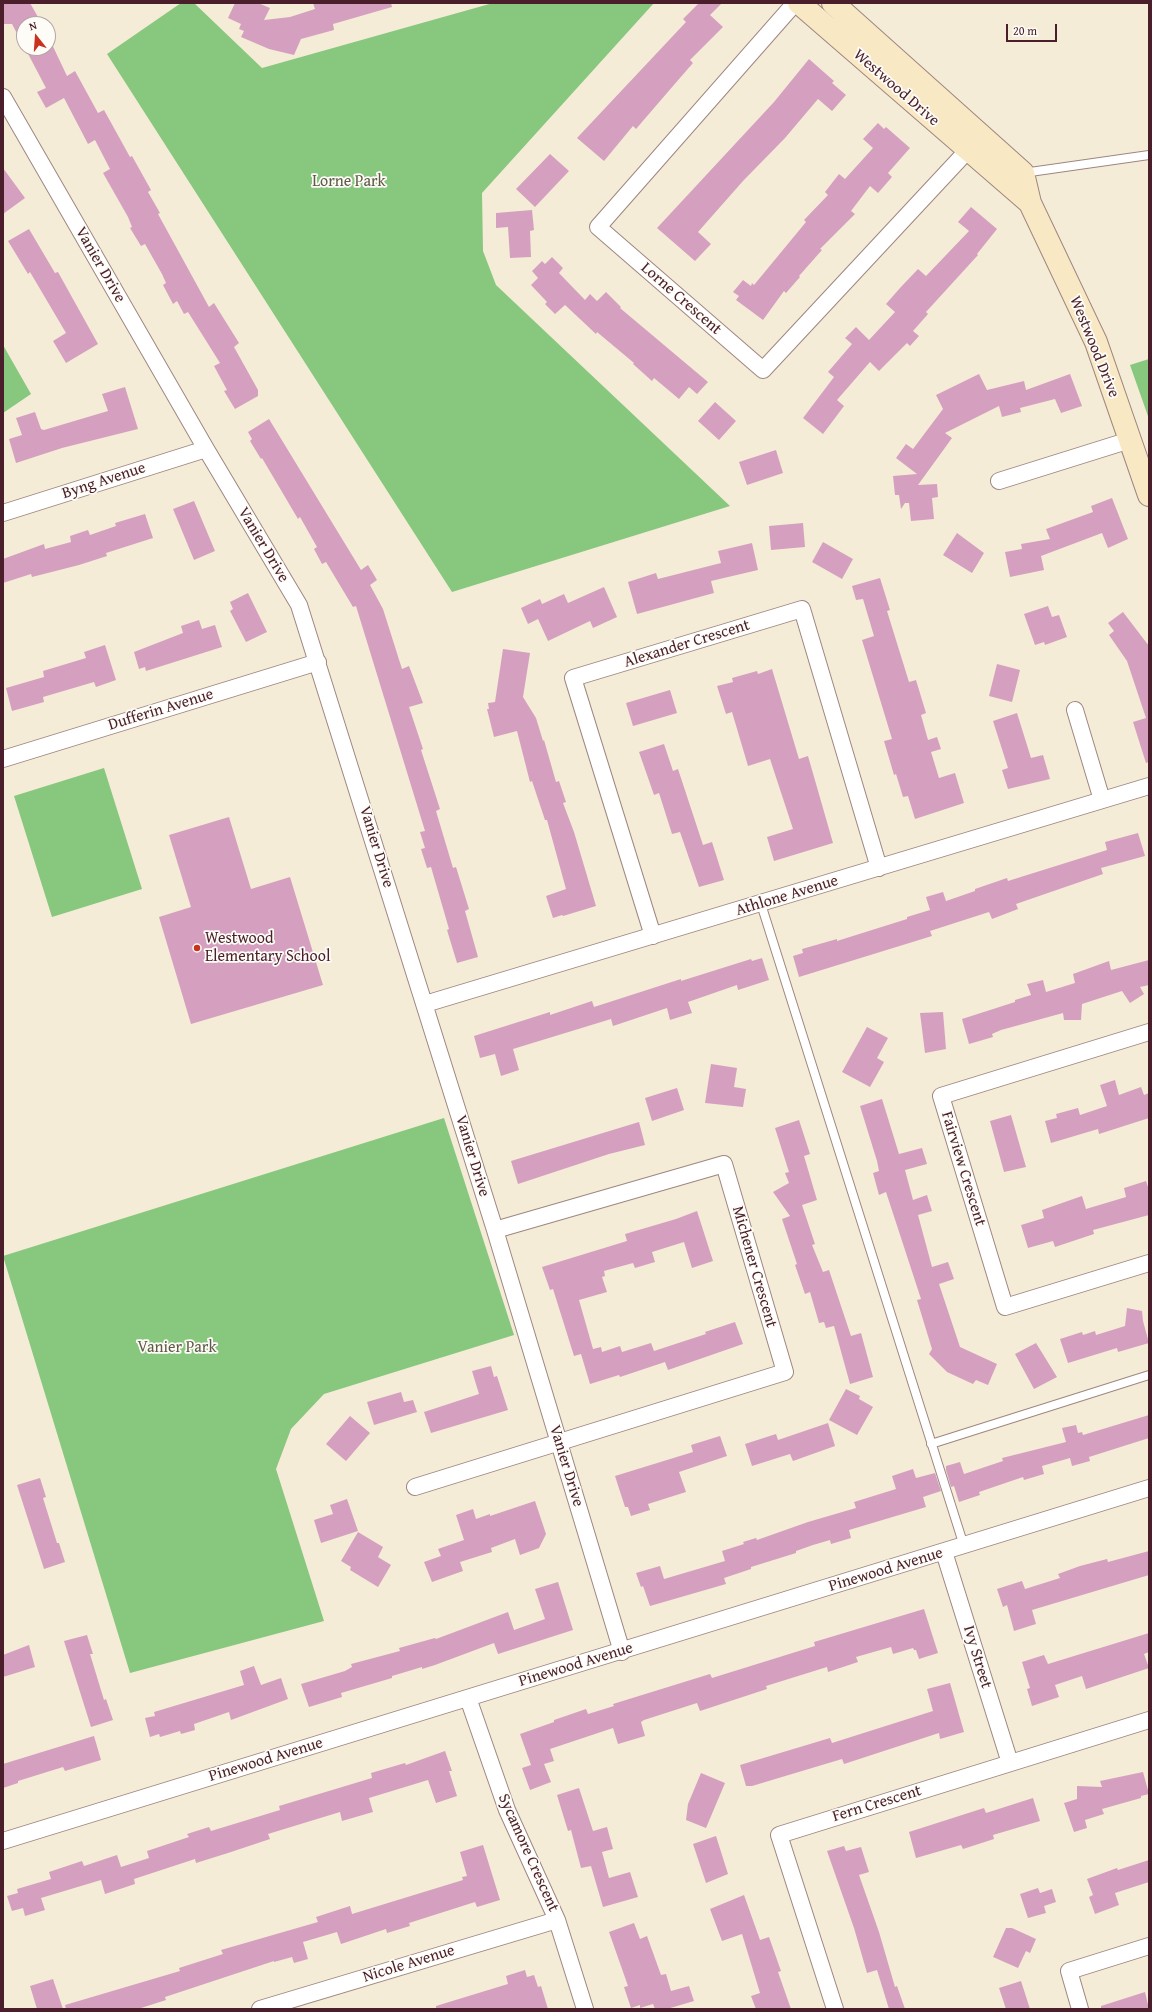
<!DOCTYPE html>
<html>
<head>
<meta charset="utf-8">
<style>
  body { margin:0 }
  #map { position:relative; width:1152px; height:2012px; overflow:hidden; background:#f4ecd7; font-family:"Gentium Book Plus",serif }
  canvas { display:block }
  .frame { position:absolute; inset:0; border:4px solid #4a1f2b; pointer-events:none }
  .north { position:absolute; left:16px; top:16px; width:40px; height:40px; box-sizing:border-box; background:#fdfcf7; border:1px solid #b5a4a5; border-radius:50%; rotate:343deg; font-size:11px; font-weight:700; line-height:16px; text-align:center; color:#4a1f2b }
  .north::after { content:''; display:block; margin:auto; width:14px; height:18px; background:#c8321e; clip-path:polygon(50% 0,100% 100%,50% 72%,0 100%) }
  .scale { position:absolute; left:1006px; top:24px; width:51px; height:18px; box-sizing:border-box; border:2px solid #4a1f2b; border-top:0; padding-left:5px; font-size:12px; line-height:14px; white-space:nowrap; color:#4a1f2b; -webkit-text-stroke:3px #fdfcf7; paint-order:stroke }
</style>
</head>
<body>
<div id="map">
<canvas width="1152" height="2012"></canvas>
<div class="frame"></div>
<div class="north">N</div>
<div class="scale">20 m</div>
</div>
<script>
const ctx = document.querySelector('canvas').getContext('2d');
ctx.lineJoin = 'round';
function fill(path, color) { ctx.fillStyle = color; ctx.fill(path, 'evenodd'); }
function stroke(path, color, width, dash) { ctx.strokeStyle = color; ctx.lineWidth = width; ctx.lineCap = dash ? 'butt' : 'round'; ctx.setLineDash(dash || []); ctx.stroke(path); }
function label(font, color, halo, rows, align = 'center') {
  ctx.font = font + ' "Gentium Book Plus",serif'; ctx.lineWidth = 3.5; ctx.setLineDash([]); ctx.textBaseline = 'middle'; ctx.strokeStyle = halo; ctx.fillStyle = color; for (const [text, x, y, turn = 0] of rows) {
    ctx.save(); ctx.translate(x, y); ctx.rotate((+turn || 0) * Math.PI / 180); ctx.textAlign = isNaN(turn) ? turn : align; if (halo) ctx.strokeText(text, 0, 0); ctx.fillText(text, 0, 0); ctx.restore();
  }
}
fill(new Path2D(`
  M181,3H194L262,68L493,3H654L482,193L483,251L496,285L730,506L452,592L107,54Z
  M3,345L31,394L3,413Z
  M1149,359V419L1130,365Z
  M104,768L142,889L52,917L14,796Z
  M444,1118L514,1335L324,1394L291,1429L276,1469L324,1621L130,1673L3,1256Z`), '#87c77e');
fill(new Path2D(`
  M3,3H30L42,24H24V47L12,24H3Z
  M235,3H258L270,8L264,20L290,17L315,9L313,3H391L392,7L333,24L334,30L301,39L294,55L269,49L241,37L244,31L239,29L241,24L228,18Z
  M699,3H722L710,15L723,27L690,60L693,63L673,86L636,129L633,126L604,161L577,138L686,22L683,19Z
  M48,36L67,76L75,71L98,113L104,110L130,157L132,156L151,190L148,192L160,213L158,214L209,307L214,303L239,343L234,347L258,390V396L235,409L224,391L227,390L214,366L220,363L188,312L184,314L177,301L173,304L163,285L166,283L162,274L145,244L141,246L130,228L132,227L128,217L103,173L110,169L95,140L88,144L64,98L46,108L37,92L46,88L25,48H48Z
  M809,59L834,81L832,83L846,95L832,111L818,99L785,138L743,181L698,232L711,244L695,261L657,228L774,102Z
  M878,123L884,129L886,127L910,148L888,173L892,177L878,193L870,186L851,211L855,214L820,249L822,250L799,276L800,277L786,293L784,291L763,320L736,300L739,296L733,292L743,280L751,286L752,283L754,285L806,222L804,220L828,195L825,192L839,174L845,179L873,148L863,139Z
  M550,154L569,171L535,207L516,189Z
  M3,168L25,198L3,214Z
  M971,207L997,229L977,254L978,255L926,312L928,314L913,331L919,336L910,346L907,343L879,371L870,362L837,400L844,406L823,434L803,418L834,377L828,372L852,344L845,338L856,327L869,340L895,312L886,304L900,288L918,269L926,276L969,231L958,222Z
  M532,210L534,230L530,231L531,257L510,258L508,227L496,228V213Z
  M29,229L55,273L58,272L98,344L66,363L53,341L66,333L30,272L28,274L8,241Z
  M552,257L563,268L559,273L585,300L590,294L597,301L606,292L621,307L620,308L708,382L697,394L689,387L679,399L654,378L652,381L633,364L634,363L597,332L596,334L565,305L555,314L545,304L547,302L531,285L538,278L532,271L542,261L545,264Z
  M979,374L987,390L1024,381L1026,390L1070,374L1082,406L1061,413L1055,399L1020,408L1021,412L1002,417L999,406L945,433L952,438L918,485L937,484L938,497L932,498L934,519L911,521L909,503H905L901,509L899,495H895L893,476L917,474L896,458L906,444L913,449L943,409L936,395Z
  M125,387L138,429L62,448L16,463L9,439L22,435L16,418L35,412L41,429L44,430L108,411L102,394Z
  M715,402L736,421L719,440L698,421Z
  M269,419L361,570L368,565L377,580L370,585L383,609L402,669L409,666L423,703L409,707L423,749L421,750L440,809L436,811L453,868L456,867L469,909L465,911L478,957L457,963L447,930L449,929L431,867L427,868L421,849L425,848L420,832L425,831L356,606L353,607L326,562L322,564L314,549L317,547L300,517L298,519L262,458L261,459L250,441L252,439L248,432Z
  M776,450L783,473L747,485L739,462Z
  M1112,498L1128,539L1108,548L1102,533L1041,556L1044,570L1010,577L1005,552L1022,549L1021,544L1050,539L1046,529L1093,512L1091,506Z
  M194,501L215,551L194,560L173,509Z
  M145,514L153,538L106,553L107,556L79,565L32,577L31,574L3,583V559L44,544L45,549L71,542L70,536L88,530L90,535L116,526L115,523Z
  M803,523L805,547L771,550L769,526Z
  M957,533L984,553L972,573L943,555Z
  M823,542L853,559L842,579L812,562Z
  M752,543L758,570L711,581L714,593L637,614L628,582L656,573L658,579L721,563L718,551Z
  M880,578L890,610L887,611L909,682L916,680L926,713L921,715L928,740L937,737L941,749L931,752L939,778L955,773L964,803L915,819L908,796L903,797L896,774L894,775L884,741L892,739L862,640L874,636L863,599L856,600L852,586Z
  M604,587L617,617L593,628L590,621L548,641L538,619L528,624L521,608L540,599L542,604L564,594L568,603Z
  M248,593L267,632L246,642L230,611L233,609L230,602Z
  M1048,606L1052,617L1059,615L1067,637L1045,645L1044,642L1035,645L1024,614Z
  M1123,612L1149,646V762L1146,763L1133,722L1146,718L1127,661L1109,635L1114,631L1108,623Z
  M199,620L202,629L215,625L222,647L146,671L145,667L139,669L134,652L183,633L181,626Z
  M105,645L116,680L96,687L94,682L43,697L44,702L12,711L6,688L44,677L43,671L86,658L84,652Z
  M503,649L530,653L523,697L536,718L543,741L544,740L556,782L559,781L566,802L563,803L574,832L596,906L563,916L562,915L553,918L546,896L566,889L547,820H545L532,781L530,782L517,731L494,737L487,709H489L488,703L495,702Z
  M997,664L1020,670L1012,702L989,696Z
  M772,669L799,759L808,756L833,843L774,861L767,837L793,829L770,759L748,766L732,712L726,714L717,686L733,682L732,678L757,671L758,674Z
  M670,690L677,713L633,726L626,703Z
  M1017,713L1031,758L1043,755L1050,779L1008,789L1002,770L1008,768L993,721Z
  M664,744L673,771L678,769L703,845L712,842L724,880L699,887L680,832L672,834L659,793L654,795L639,752Z
  M229,817L251,889L290,877L323,985L191,1024L159,917L191,907L169,835Z
  M1138,833L1145,856L1101,868L1103,874L1016,904L1018,909L992,919L989,912L930,931L932,936L799,977L793,956L803,953L802,949L837,939V941L907,919V917L930,910L926,897L943,892L946,901L975,891V889L1007,878L1008,881L1107,850L1105,842Z
  M762,958L769,980L738,990L737,985L688,1002L692,1013L670,1020L667,1008L613,1026L611,1019L513,1049L519,1070L501,1076L495,1054L480,1058L474,1036L550,1012V1015L592,1001L594,1007L681,979V981L751,959L752,961Z
  M1149,960V985L1140,987L1144,994L1130,1003L1122,991L1082,1004L1081,1020H1064L1063,1013L1001,1030L992,1034L993,1037L969,1044L962,1019L1015,1002V1000L1031,995L1027,984L1043,980L1046,992L1075,983L1073,974L1109,961L1111,970Z
  M943,1012L946,1049L925,1053L920,1013Z
  M867,1027L888,1038L877,1058L884,1062L870,1087L842,1072Z
  M711,1064L737,1068L734,1087L746,1089L743,1107L705,1103Z
  M1115,1080L1119,1095L1141,1087L1144,1095L1149,1093V1118L1099,1134L1098,1129L1051,1143L1045,1121L1057,1118L1056,1114L1078,1108L1080,1115L1107,1106L1100,1085Z
  M677,1088L684,1110L652,1121L645,1098Z
  M882,1099L899,1154L922,1148L927,1164L905,1170L913,1200L927,1195L932,1211L918,1215L932,1267L948,1262L954,1279L939,1284L960,1347L997,1364L988,1385L976,1380L973,1384L947,1372L929,1354L932,1349L917,1300L921,1299L886,1192L879,1195L873,1173L879,1171L877,1161L860,1106Z
  M1011,1115L1026,1167L1004,1172L990,1121Z
  M799,1120L810,1154L804,1156L817,1200L802,1205L815,1244L812,1245L823,1272L829,1270L851,1336L861,1333L873,1377L850,1384L834,1326L826,1328L824,1322L819,1323L810,1292L805,1294L795,1265L797,1264L782,1219L790,1216L773,1192L789,1183L785,1173L789,1172L775,1128Z
  M639,1122L645,1145L609,1154L518,1184L511,1161Z
  M1146,1181L1149,1190V1215L1093,1230L1094,1234L1055,1247L1053,1241L1028,1248L1021,1225L1044,1218L1042,1210L1082,1196L1086,1209L1126,1197L1124,1188Z
  M697,1211L713,1261L692,1268L684,1242L652,1252L655,1262L635,1268L633,1263L604,1271L605,1276L602,1277L607,1292L579,1300L593,1349L601,1347L602,1352L620,1346L622,1352L651,1343L654,1351L706,1334L705,1332L735,1322L743,1344L668,1370L665,1362L620,1377L619,1375L590,1384L581,1354L574,1356L553,1289L550,1290L542,1267L627,1241L625,1234L676,1219Z
  M1127,1308L1142,1311L1143,1321L1149,1343L1118,1352L1117,1348L1068,1363L1060,1339L1082,1332L1083,1335L1095,1331L1096,1335L1125,1326Z
  M1036,1343L1057,1377L1034,1389L1015,1354Z
  M491,1366L494,1377L497,1376L508,1410L431,1433L424,1412L479,1394L472,1371Z
  M846,1389L860,1396L859,1399L873,1407L857,1435L829,1420Z
  M401,1392L404,1402L413,1400L417,1412L374,1425L367,1402Z
  M1149,1415V1438L1089,1457L1090,1461L1072,1466L1070,1458L1042,1466L1044,1474L1024,1480L1023,1477L979,1492L980,1495L959,1502L954,1486L951,1487L946,1470V1466L960,1462L964,1474L1003,1461L1002,1458L1066,1442L1062,1428L1076,1425L1078,1433L1082,1432L1083,1435Z
  M350,1416L370,1433L346,1461L326,1444Z
  M828,1423L835,1446L793,1461L790,1454L752,1466L745,1444L776,1434L778,1440Z
  M720,1436L727,1456L679,1472L686,1492L648,1504L650,1510L631,1516L628,1507H625L615,1476L693,1452L691,1445Z
  M913,1469L916,1478L935,1473L941,1491L923,1497L926,1507L849,1530L851,1538L831,1544L830,1540L813,1545L796,1551V1553L751,1567V1569L724,1578L726,1584L650,1606L643,1586L641,1587L636,1573L660,1566L664,1579L725,1561L722,1551L744,1544L743,1542L756,1538L757,1540L808,1522L856,1508L854,1502L896,1489L892,1476Z
  M40,1478L46,1497L43,1498L57,1543H59L65,1562L44,1569L17,1485Z
  M347,1499L358,1531L321,1543L314,1520L333,1514L330,1505Z
  M535,1501L546,1534L539,1548L520,1555L515,1539L491,1548L492,1552L460,1562L463,1571L432,1582L424,1562L441,1556L438,1549L464,1540L456,1515L473,1509L476,1519L490,1514V1516Z
  M358,1532L383,1547L378,1557L391,1565L378,1587L350,1570L351,1567L341,1561Z
  M1149,1551V1575L1032,1610L1036,1624L1014,1631L1007,1605L1003,1607L997,1589L1022,1581L1025,1589L1060,1578L1058,1574L1080,1566L1107,1559L1108,1562Z
  M558,1582L573,1630L498,1654L494,1643L435,1665L422,1669V1667L392,1676V1678L341,1693L342,1697L309,1707L301,1684L345,1671L352,1667L351,1664L400,1651L399,1648L435,1638L436,1639L508,1612L514,1630L545,1619L535,1589Z
  M924,1609L938,1653L919,1659L916,1650H914L913,1648L893,1654L891,1647L856,1657L858,1662L828,1672L827,1667L766,1686L767,1689L700,1711L697,1703L644,1720L641,1722L645,1736L618,1744L613,1728L550,1749L554,1761L544,1764L551,1782L530,1790L522,1768L531,1765L520,1734L554,1722V1720L586,1709L588,1714L614,1706L613,1704L710,1674L712,1678L815,1646L814,1642Z
  M1149,1633V1652L1144,1654L1149,1668L1086,1689L1082,1676L1055,1685L1059,1697L1032,1706L1027,1689L1030,1688L1022,1662L1044,1655L1048,1664Z
  M87,1635L93,1654H90L104,1700L106,1699L113,1720L91,1727L64,1641Z
  M29,1645L35,1667L3,1677V1655Z
  M254,1666L261,1685L281,1678L288,1699L231,1720L229,1712L194,1724L195,1730L181,1734L180,1731L160,1737L159,1734L150,1737L145,1718L155,1716L154,1712L244,1685L240,1671Z
  M950,1683L964,1732L940,1739L939,1733L844,1764L842,1759L752,1786H746L740,1765L830,1738L832,1743L933,1711L927,1689Z
  M94,1736L101,1760L65,1771L63,1767L18,1781V1783L3,1788V1764Z
  M445,1751L452,1771H449L457,1796L436,1803L428,1780L369,1798L373,1812L342,1821L340,1812L268,1834L270,1839L228,1853L196,1863L195,1859L134,1879L135,1884L105,1894L101,1880L41,1898L45,1910L25,1916L23,1908L12,1911L7,1896L18,1893L17,1889L51,1879L49,1872L82,1861L84,1866L117,1855L121,1867L149,1858L147,1851L189,1837L187,1834L209,1827L211,1831L280,1810L279,1806L372,1778L371,1773L405,1763L406,1765Z
  M1143,1772L1149,1794L1141,1796V1798L1102,1809L1104,1814L1085,1820L1087,1828L1074,1832L1064,1803L1077,1799V1786L1102,1787L1100,1781Z
  M701,1773L725,1783L706,1828L686,1820L688,1804Z
  M579,1788L593,1831L607,1827L613,1849L602,1852L609,1878L630,1872L638,1897L603,1907L591,1866L581,1868L571,1830L568,1831L557,1795Z
  M1033,1798L1040,1821L993,1835L994,1839L963,1849L961,1845L916,1858L909,1832L984,1808L986,1813Z
  M716,1836L728,1874L706,1883L693,1844Z
  M483,1845L500,1900L477,1907L475,1902L409,1923L410,1926L387,1933L386,1929L341,1944L337,1932L303,1942L308,1959L294,1963L292,1957L274,1962V1961L165,1997L166,2000L138,2009H66L65,2005L180,1971L179,1968L223,1954L221,1950L318,1922L316,1917L350,1906L352,1914L463,1880L462,1877L467,1876L460,1852Z
  M844,1846L846,1851L861,1847L869,1872L859,1875L879,1932L895,1987L897,1986L905,2009H889L877,1970L867,1973L854,1928L827,1851Z
  M1149,1860V1882L1115,1893L1119,1905L1095,1914L1089,1897L1093,1895L1087,1879L1117,1868L1118,1870Z
  M1038,1888L1040,1893L1052,1889L1056,1902L1044,1906L1046,1913L1028,1918L1020,1894Z
  M744,1895L760,1940L769,1937L781,1971L778,1972L791,2009H756L751,1996L760,1993L742,1934L722,1941L710,1909Z
  M634,1923L640,1939L647,1936L661,1975L666,1974L671,1991L689,1986L694,2001L667,2009H655L653,2004L640,2008V2005L631,2008L624,1987L628,1986L609,1932Z
  M1006,1928H1012L1036,1939L1030,1953L1026,1951L1018,1968L993,1957Z
  M525,1970L527,1977L534,1975L538,1987L541,1986L548,2009H436V2006L508,1984L506,1976Z
  M53,1979L63,2009H37L30,1986Z
  M1021,1981L1030,2009H1006L999,1988Z
  M1145,1992L1149,2009H1101V2006Z`), '#d5a0bf');
const lane = new Path2D(`
  M1023,173L1149,155
  M761,904L964,1546
  M931,1444L1149,1375`);
const street = new Path2D(`
  M795,3L598,227L763,370L968,150
  M3,97L206,449L299,605L495,1230L622,1652
  M999,481L1130,440
  M3,513L206,449
  M1075,710L1102,800
  M3,759L318,662
  M653,936L573,678L802,609L879,868
  M425,1004L1149,786
  M1149,1032L941,1096L1005,1307L1149,1263
  M415,1487L785,1372L724,1164L495,1230
  M944,1552L1010,1763
  M468,1698L507,1810L557,1920L585,2009
  M3,1841L1149,1488
  M260,2009L557,1920
  M835,2009L779,1835L1149,1720
  M1080,2009L1069,1971L1149,1946`);
const secondary = new Path2D(`
  M799,3L1030,203
  M833,3L1023,173L1030,203L1096,342L1149,495`);
stroke(lane, '#9f8681', 10);
stroke(street, '#9f8681', 18);
stroke(secondary, '#9f8681', 24);
stroke(lane, '#fff', 8);
stroke(street, '#fff', 16);
stroke(secondary, '#f8e8c3', 22);
for (const [x, y, r, color] of [
  [197,948,4,"#c8321e"]
]) { const dot = new Path2D(); dot.arc(x, y, r, 0, 2 * Math.PI); ctx.fillStyle = color; ctx.fill(dot); stroke(dot, '#fdfcf7', 1.5); }
label('16px', '#4a1f2b', '#fdfcf7', [
  ["Westwood Drive",896,88,41],
  ["Vanier Drive",100,265,60],
  ["Lorne Crescent",681,299,41],
  ["Westwood Drive",1094,347,68],
  ["Byng Avenue",104,481,-18],
  ["Vanier Drive",263,545,59],
  ["Alexander Crescent",687,644,-17],
  ["Dufferin Avenue",161,710,-17],
  ["Vanier Drive",376,847,73],
  ["Athlone Avenue",787,896,-17],
  ["Vanier Drive",472,1156,73],
  ["Fairview Crescent",963,1169,73],
  ["Michener Crescent",754,1267,74],
  ["Vanier Drive",566,1466,73],
  ["Pinewood Avenue",886,1570,-17],
  ["Ivy Street",977,1657,73],
  ["Pinewood Avenue",576,1665,-17],
  ["Pinewood Avenue",266,1760,-17],
  ["Fern Crescent",877,1804,-17],
  ["Sycamore Crescent",528,1853,66],
  ["Nicole Avenue",409,1964,-17]
]);
label('16px', '#5f5a48', '#fdfcf7', [
  ["Lorne Park",349,182],
  ["Vanier Park",177,1348]
]);
label('16px', '#4a1f2b', '#fdfcf7', [
  ["Westwood",205,939],
  ["Elementary School",205,957]
], 'left');
</script>
</body>
</html>
